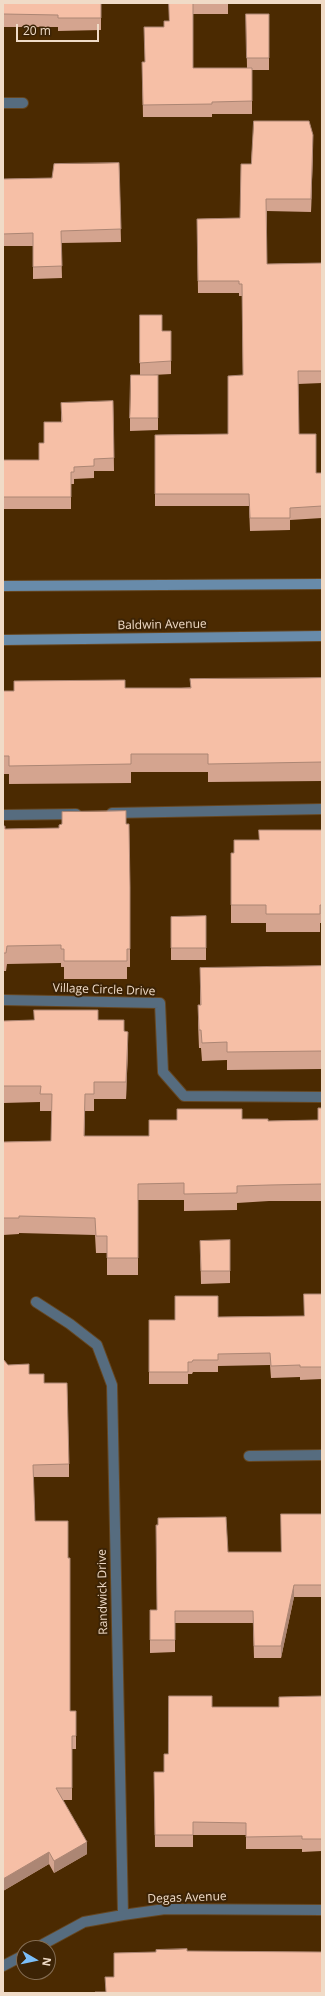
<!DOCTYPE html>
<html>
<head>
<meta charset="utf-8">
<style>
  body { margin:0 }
  #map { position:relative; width:325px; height:1996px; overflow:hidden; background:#4b2a01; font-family:"Open Sans",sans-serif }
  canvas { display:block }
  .frame { position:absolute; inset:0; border:4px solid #f0dbc7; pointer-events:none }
  .north { position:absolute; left:16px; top:1940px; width:40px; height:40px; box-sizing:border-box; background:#3c2305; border:1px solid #846d53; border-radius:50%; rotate:99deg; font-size:11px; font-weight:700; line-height:16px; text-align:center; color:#f0dbc7 }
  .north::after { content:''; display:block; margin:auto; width:14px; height:18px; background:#7bbef8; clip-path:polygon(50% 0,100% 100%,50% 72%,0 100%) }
  .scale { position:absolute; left:16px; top:24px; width:83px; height:18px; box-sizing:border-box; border:2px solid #f0dbc7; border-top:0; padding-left:5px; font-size:12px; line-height:14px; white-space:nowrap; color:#f0dbc7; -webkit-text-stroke:3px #3c2305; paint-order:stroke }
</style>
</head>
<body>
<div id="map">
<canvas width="325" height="1996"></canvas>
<div class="frame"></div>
<div class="north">N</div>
<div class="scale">20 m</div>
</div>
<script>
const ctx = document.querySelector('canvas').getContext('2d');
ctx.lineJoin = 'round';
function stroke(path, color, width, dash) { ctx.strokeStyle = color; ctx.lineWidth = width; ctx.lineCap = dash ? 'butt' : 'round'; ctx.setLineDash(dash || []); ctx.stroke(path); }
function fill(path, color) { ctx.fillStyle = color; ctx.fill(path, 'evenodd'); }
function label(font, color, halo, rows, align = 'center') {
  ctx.font = font + ' "Open Sans",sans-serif'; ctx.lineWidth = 4; ctx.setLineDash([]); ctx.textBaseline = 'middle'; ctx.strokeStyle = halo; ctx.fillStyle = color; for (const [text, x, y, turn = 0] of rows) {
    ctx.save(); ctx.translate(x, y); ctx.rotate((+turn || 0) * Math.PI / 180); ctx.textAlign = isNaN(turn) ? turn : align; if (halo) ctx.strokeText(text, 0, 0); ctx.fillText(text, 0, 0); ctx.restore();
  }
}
const minor = new Path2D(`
  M3,103H23
  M112,813L322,809
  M3,815L76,814
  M3,1000L160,1003L163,1072L184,1096L322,1097
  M36,1302L70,1324L97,1345L112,1385L123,1915
  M249,1456L322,1455
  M36,1948L84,1922L123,1915L165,1909L322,1910
  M3,1966L24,1955`);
const secondary = new Path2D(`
  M3,586L322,584
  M3,640L322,636`);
stroke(minor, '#654621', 12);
stroke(secondary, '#654621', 12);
stroke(minor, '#566c7f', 10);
stroke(secondary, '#688baa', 10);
fill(new Path2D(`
  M3,3H101V30L58,31V27H3Z
  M169,3H228V14H193V68H247L246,14H269V70H252V114H212V117H143L142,62H145L164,27L169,21Z
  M313,147L311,212L267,211V264L322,263V383L298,384L299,434L316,473H322V518L290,520V530L250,531L249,506H155V435L228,434L243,375L242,296H239V293H198L197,219L240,218L251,164Z
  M119,163L121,242L61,243L62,278L33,279V246H3V179L52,178Z
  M140,315L162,331H171V374L153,375H158V430L130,431V418L140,375Z
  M113,401L114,471H94V478L74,479V484H71V509H3V460H39L44,443L61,422V403Z
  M322,678V781L208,782V772H131V783L9,784V774H3V691H14V681L125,688H181Z
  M126,824L130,887V967H127V979H64V967H61V963L7,964L6,971H3V826L5,829L59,828Z
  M322,830V923H320V932H266V923H231V853H234L259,840Z
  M206,916V960H171V917Z
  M322,966V1069L227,1070V1060L202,1061L201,1048H199L198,1023V1005H200V968Z
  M98,1020L124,1031L128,1048L126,1099H94V1111H85L84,1136H149L242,1119L268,1121L318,1120L322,1108V1201H269L237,1203V1210L184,1211V1200H138V1275H107V1253H96L95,1235L19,1233V1234L3,1235V1142L51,1141L52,1111H40V1102L3,1103V1021Z
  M230,1240V1283L201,1284L200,1241Z
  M322,1294V1379L300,1380V1377L271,1378L270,1365L218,1366V1372H193L192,1374H188V1384H149V1320H175L218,1317L304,1316Z
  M3,1359L8,1365L29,1374L44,1383L69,1464V1477H33L35,1521L68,1558L70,1711H76V1749H72V1800H63L87,1854L54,1873L49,1864L3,1891Z
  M322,1514V1597H294L281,1658H254L253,1623H175V1652L150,1653V1610H157L228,1552H281Z
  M322,1696V1851L302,1852V1849H246V1835H193V1847H155L154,1772H164L168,1754L212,1707H279Z`), '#d4a48f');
fill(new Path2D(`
  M313,135V147L311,212V199Z
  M128,1032V1048L126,1099V1082Z
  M85,1094V1111L84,1153V1136Z
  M294,1585V1597L281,1658V1646Z
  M87,1842V1854L54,1873V1861Z
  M49,1852V1864L3,1891V1879Z`), '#ac8674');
const building = new Path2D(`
  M3,3H101V18H58V15L3,14Z
  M169,3H193V68H252V101L212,102V104L143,105L142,62H145L144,27H164V21H169Z
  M246,14H269V58H247Z
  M254,121H309L313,135L311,199H266L267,264L322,263V371H298L299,434H316V473H322V506L290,508V518H250L249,494H155V435L228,434V376L243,375L242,284H239V281H198L197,219L240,218L241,164H251Z
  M119,163L121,229L61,231L62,266L33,267V233L3,234V179L52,178L54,164Z
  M140,315H162V331H171V361L140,363Z
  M131,375H158V418H130Z
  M113,401L114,458L94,459V466L74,467V472H71V497H3V460H39V443H44V422H62L61,403Z
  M322,678V762L208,764V754H131V764L9,766V756H3V691H14V681L125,680V688H191L190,679Z
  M126,811V824H129L130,887V949H127V961H64V949H61V945L7,946L6,953H3V826H5V829L59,828V825L62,824V812Z
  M259,830H322V905H320V914H266V905H231V853H234V840H259Z
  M206,916V948H171V917Z
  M322,966V1051L227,1052V1042L202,1043L201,1030H199L198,1005H201L200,968Z
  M34,1010H98V1020H124V1031L128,1032L126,1082H94V1094H85L84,1136H149V1120H177V1109H242V1119H268V1121L318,1120V1108H322V1184L269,1185L237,1186V1193L184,1194V1183L138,1184V1258H107V1236H96L95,1218L19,1216V1218H3V1142L51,1141L52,1094H40L41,1086H3V1021L34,1020Z
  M230,1240V1271H201L200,1241Z
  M304,1294H322V1367H300V1365L271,1366L270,1353L218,1354V1360H193L192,1362H188V1372H149V1320H175V1296H218V1317L304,1316Z
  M3,1359L8,1365L29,1364V1374H44V1383H67L69,1464L33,1465L35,1521H68V1558H70V1711H76V1736H72V1788H56L87,1842L54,1861L49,1852L3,1879Z
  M281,1514H322V1585H294L281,1646H254L253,1611H175V1640H150V1610H157L156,1525H158V1518L226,1517L228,1552H281Z
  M169,1696H212V1707H279V1697L322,1696V1839H302V1836L246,1837V1823L193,1822V1835H155L154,1772H164V1754H168Z
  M187,1949V1951L322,1952V1993H95V1992H106L105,1977H114V1953L156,1952V1950Z`);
fill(building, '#f6bfa6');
stroke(building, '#ac8674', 1);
label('12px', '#f0dbc7', '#3c2305', [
  ["Baldwin Avenue",162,625,-1],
  ["Village Circle Drive",104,990,2],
  ["Randwick Drive",103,1592,-91],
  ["Degas Avenue",187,1898,-2]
]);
</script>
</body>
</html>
